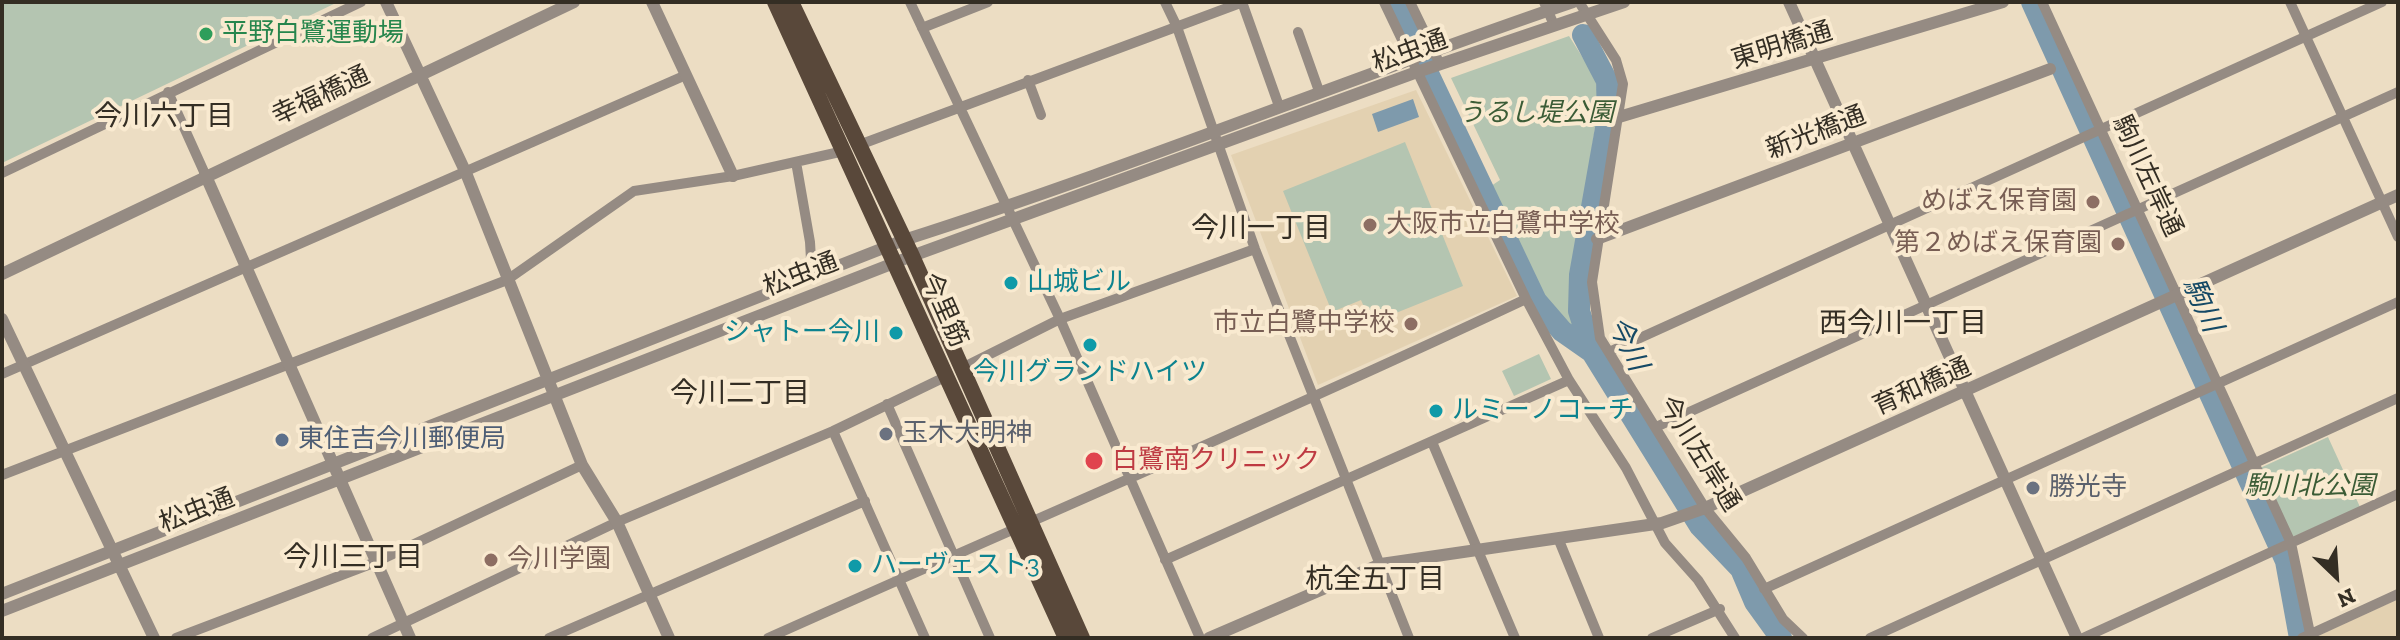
<!DOCTYPE html>
<html>
<head>
<meta charset="utf-8">
<style>
  body { margin:0 }
  #map { position:relative; width:2400px; height:640px; overflow:hidden; background:#ecddc3; font-family:"Zilla Slab",serif }
  canvas { display:block }
  .frame { position:absolute; inset:0; border:4px solid #342e24; pointer-events:none }
  .north { position:absolute; left:2296px; top:536px; width:80px; height:80px; -webkit-text-stroke:6px #f9ead0; paint-order:stroke; rotate:155deg; font-size:22px; font-weight:700; line-height:32px; text-align:center; color:#342e24 }
  .north::after { content:''; display:block; margin:auto; width:28px; height:36px; background:#342e24; clip-path:polygon(50% 0,100% 100%,50% 72%,0 100%) }
</style>
</head>
<body>
<div id="map">
<canvas width="2400" height="640"></canvas>
<div class="frame"></div>
<div class="north">N</div>
</div>
<script>
const ctx = document.querySelector('canvas').getContext('2d');
ctx.lineJoin = 'round';
function fill(path, color) { ctx.fillStyle = color; ctx.fill(path, 'evenodd'); }
function stroke(path, color, width, dash) { ctx.strokeStyle = color; ctx.lineWidth = width; ctx.lineCap = dash ? 'butt' : 'round'; ctx.setLineDash(dash || []); ctx.stroke(path); }
function label(font, color, halo, rows, align = 'center') {
  ctx.font = font + ' "Zilla Slab","Noto Sans JP",serif'; ctx.lineWidth = 8; ctx.setLineDash([]); ctx.textBaseline = 'middle'; ctx.strokeStyle = halo; ctx.fillStyle = color; for (const [text, x, y, turn = 0] of rows) {
    ctx.save(); ctx.translate(x, y); ctx.rotate((+turn || 0) * Math.PI / 180); ctx.textAlign = isNaN(turn) ? turn : align; if (halo) ctx.strokeText(text, 0, 0); ctx.fillText(text, 0, 0); ctx.restore();
  }
}
fill(new Path2D(`
  M1416,90L1517,296L1318,385L1231,155Z
  M2398,599V638H2317L2318,636Z`), '#e3d1b1');
fill(new Path2D(`
  M2,2H338L2,163Z
  M1569,36L1595,77L1599,102L1572,278L1571,307L1577,335C1538,311 1511,227 1491,186L1500,180L1451,78Z
  M1405,142L1463,286L1371,323L1361,300L1332,312L1283,191Z
  M1539,354L1551,379L1514,396L1502,371Z
  M2328,437L2360,507L2293,537L2260,468Z`), '#b4c5b1');
fill(new Path2D(`
  M1413,99L1419,117L1378,132L1372,114Z`), '#7e9aac');
stroke(new Path2D(`
  M1394,2L1536,301L1562,331L1592,352
  M2032,2L2286,561L2300,638
  M1583,35L1607,81L1608,117L1580,275L1579,311L1592,352L1700,526L1741,569L1755,602L1781,638`), '#7e9aac', 22);
stroke(new Path2D(`
  M910,2L1060,319L1200,638
  M1165,2L1177,27L1255,249L1409,638
  M1242,2L1279,106
  M1384,2L1526,299L1569,380L1626,468L1665,543L1698,580L1735,638
  M1410,2L1437,58
  M1544,2L1554,25
  M1579,2L1616,60L1623,84L1592,282L1600,338L1705,508L1746,558L1783,619L1803,638
  M2042,2L2291,543L2311,638
  M2290,2L2398,237
  M922,28L988,2
  M1298,32L1319,91
  M1028,80L1041,115
  M168,92L205,174
  M859,145L1243,2
  M796,162L810,242L812,277
  M2,173L361,2
  M1609,352L2382,2
  M960,369L1060,319L1255,249
  M2,374L686,75
  M887,404L990,638
  M1656,427L2398,92
  M833,431L925,638
  M1432,442L1515,638
  M2,475L507,280L634,191L733,176L844,151
  M1558,538L1599,638
  M1165,560L1569,380
  M1764,589L2398,302
  M176,638L376,562L582,465
  M372,638L617,522L833,431L947,376
  M549,638L865,501
  M768,638C1021,525 1275,417 1526,299
  M1652,638L1720,609
  M1870,638L2398,398
  M2083,638L2398,494
  M2302,638L2398,594`), '#958b83', 10);
stroke(new Path2D(`
  M386,2L466,173L582,465L617,522L669,638
  M652,2L733,176
  M1789,2L2077,638
  M1619,117L2003,2
  M205,174L410,638
  M1597,239L2050,69
  M2,274L574,2
  M2,319L154,638
  M2,594L904,240C1130,168 1349,78 1573,2
  M2,611L912,256L1417,72L1624,2
  M1209,638L1381,564L1662,523L1705,508L2398,195`), '#958b83', 12);
stroke(new Path2D(`
  M775,2L1066,638
  M791,2L912,256L1082,638`), '#59483a', 16);
for (const [x, y, r, color] of [
  [206,34,8,"#2e9e5b"],
  [2093,202,8,"#8d6e63"],
  [1370,225,8,"#8d6e63"],
  [2118,244,8,"#8d6e63"],
  [1011,283,8,"#0f9aa8"],
  [1411,324,8,"#8d6e63"],
  [896,333,8,"#0f9aa8"],
  [1090,345,8,"#0f9aa8"],
  [1436,411,8,"#0f9aa8"],
  [886,434,8,"#6b7280"],
  [282,440,8,"#5c6f8a"],
  [1094,461,10,"#e0444e"],
  [2033,488,8,"#6b7280"],
  [491,560,8,"#8d6e63"],
  [855,566,8,"#0f9aa8"]
]) { const dot = new Path2D(); dot.arc(x, y, r, 0, 2 * Math.PI); ctx.fillStyle = color; ctx.fill(dot); stroke(dot, '#f9ead0', 3); }
label('26px', '#27864d', '#f9ead0', [
  ["平野白鷺運動場",222,34]
], 'left');
label('26px', '#342e24', '#f9ead0', [
  ["東明橋通",1782,46,-17],
  ["松虫通",1410,52,-20],
  ["幸福橋通",321,96,-25],
  ["新光橋通",1816,133,-21],
  ["駒川左岸通",2147,176,65],
  ["松虫通",801,275,-21],
  ["今里筋",944,310,66],
  ["育和橋通",1922,387,-24],
  ["今川左岸通",1699,454,58],
  ["松虫通",197,511,-21]
]);
label('italic 26px', '#3b5c36', '#f9ead0', [
  ["うるし堤公園",1536,114],
  ["駒川北公園",2310,487]
]);
label('26px', '#785e54', '#f9ead0', [
  ["めばえ保育園",2077,202],
  ["大阪市立白鷺中学校",1386,225,"left"],
  ["第２めばえ保育園",2102,244],
  ["市立白鷺中学校",1395,324],
  ["今川学園",507,560,"left"]
], 'right');
label('26px', '#0d838f', '#f9ead0', [
  ["山城ビル",1027,283],
  ["シャトー今川",880,333,"right"],
  ["今川グランドハイツ",1090,373,"center"],
  ["ルミーノコーチ",1452,411],
  ["ハーヴェスト3",871,566]
], 'left');
label('26px', '#5b616d', '#f9ead0', [
  ["玉木大明神",902,434],
  ["勝光寺",2049,488]
], 'left');
label('26px', '#4e5e75', '#f9ead0', [
  ["東住吉今川郵便局",298,440]
], 'left');
label('26px', '#be3a42', '#f9ead0', [
  ["白鷺南クリニック",1112,461]
], 'left');
label('28px', '#342e24', '#f9ead0', [
  ["今川六丁目",164,117],
  ["今川一丁目",1261,229],
  ["西今川一丁目",1903,324],
  ["今川二丁目",740,394],
  ["今川三丁目",353,558],
  ["杭全五丁目",1375,580]
]);
label('italic 28px', '#154965', '#f9ead0', [
  ["駒川",2202,305,66],
  ["今川",1627,344,64]
]);
</script>
</body>
</html>
